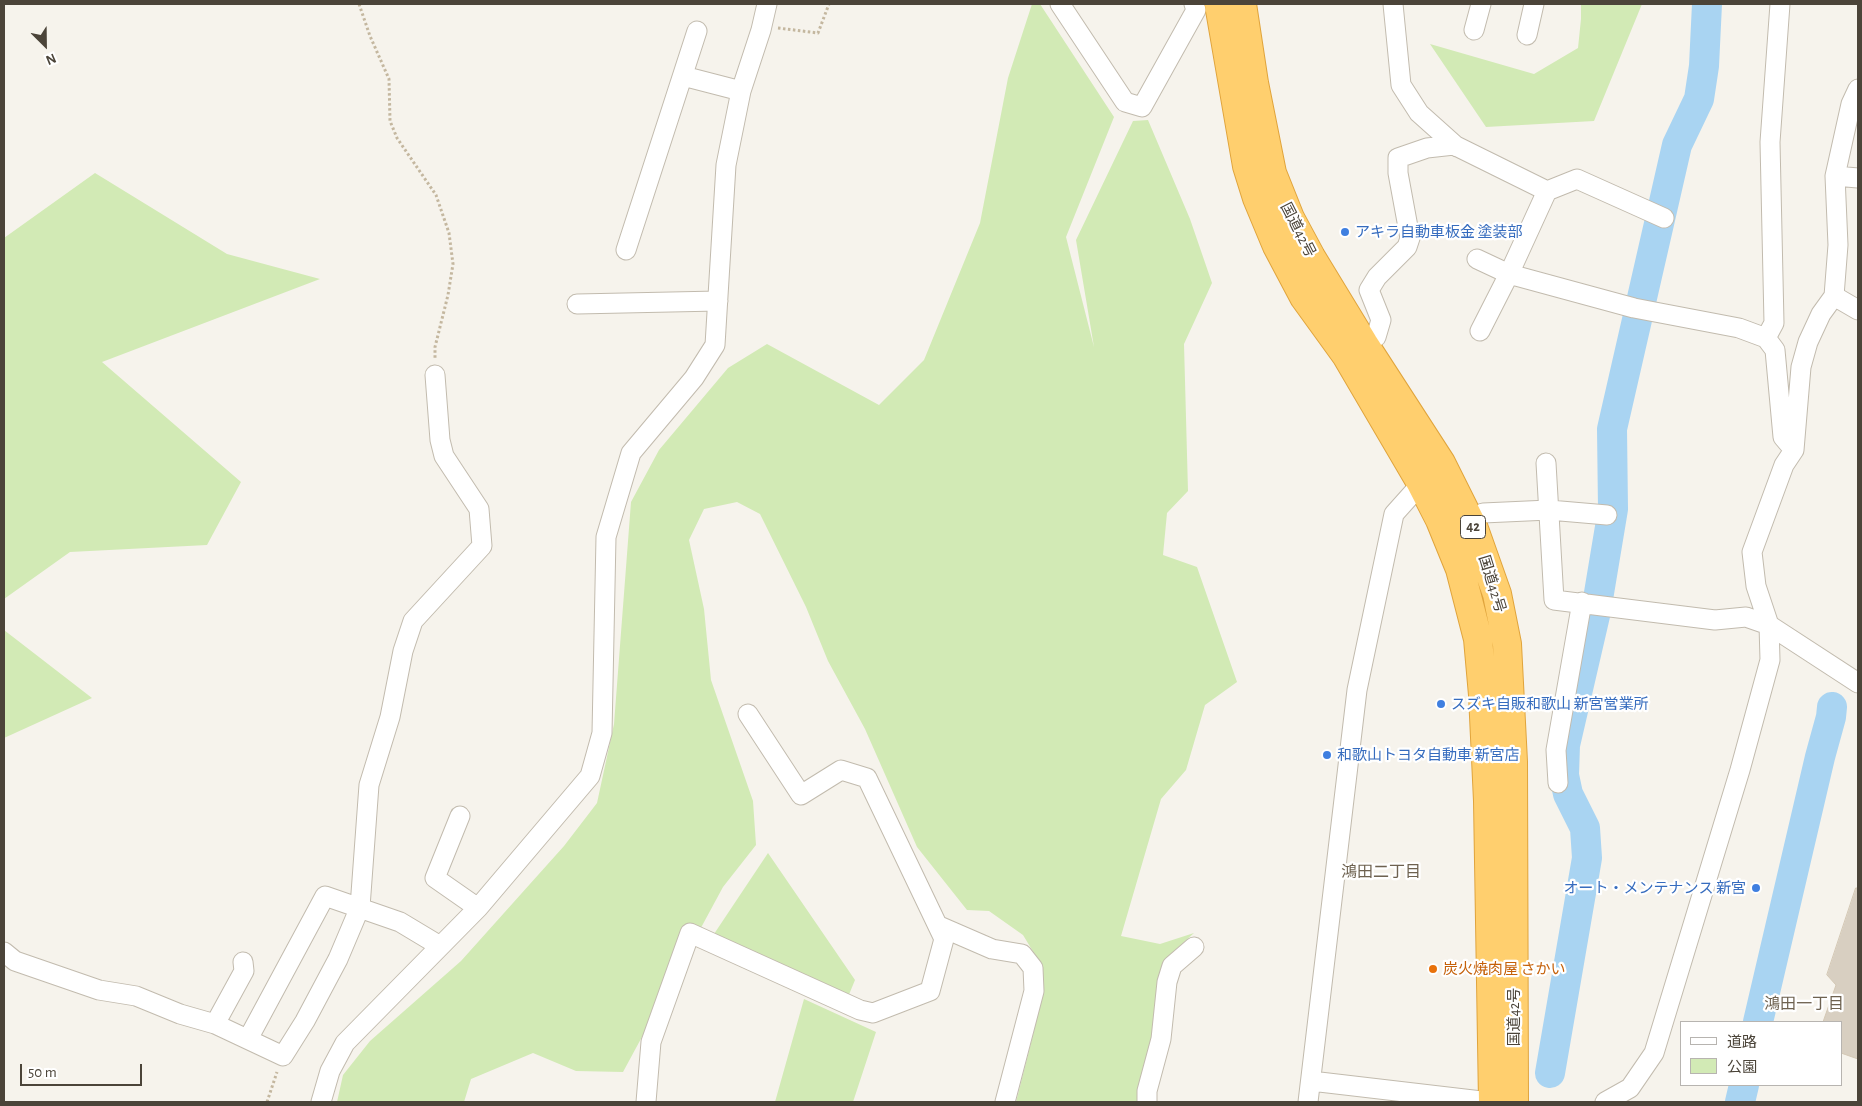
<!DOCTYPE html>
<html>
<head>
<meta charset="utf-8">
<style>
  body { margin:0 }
  #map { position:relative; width:1862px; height:1106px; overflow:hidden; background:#f6f3ec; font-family:"Alegreya Sans","Noto Sans JP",sans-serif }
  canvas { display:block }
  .frame { position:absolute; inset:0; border:5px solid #4b4439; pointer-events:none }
  .legend { position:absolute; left:1680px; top:1021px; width:162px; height:65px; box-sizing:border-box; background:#fff; border:1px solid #b7b4b0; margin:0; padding:6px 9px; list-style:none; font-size:15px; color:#4b4439 }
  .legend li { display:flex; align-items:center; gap:10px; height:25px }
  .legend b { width:25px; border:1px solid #b7b4b0 }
  .north { position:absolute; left:20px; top:20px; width:50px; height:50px; -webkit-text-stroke:4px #fff; paint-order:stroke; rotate:157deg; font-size:14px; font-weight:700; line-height:20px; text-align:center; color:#4b4439 }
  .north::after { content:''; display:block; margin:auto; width:18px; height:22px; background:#4b4439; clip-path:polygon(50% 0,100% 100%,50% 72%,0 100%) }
  .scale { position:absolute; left:20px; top:1064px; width:122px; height:22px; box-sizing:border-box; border:2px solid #4b4439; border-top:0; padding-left:6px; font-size:15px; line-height:18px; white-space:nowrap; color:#4b4439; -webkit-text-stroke:4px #fff; paint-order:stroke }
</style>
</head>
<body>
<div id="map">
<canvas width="1862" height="1106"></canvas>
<div class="frame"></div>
<ul class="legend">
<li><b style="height:6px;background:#fff"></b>道路</li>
<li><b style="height:14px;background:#d2eab5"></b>公園</li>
</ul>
<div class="north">N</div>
<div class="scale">50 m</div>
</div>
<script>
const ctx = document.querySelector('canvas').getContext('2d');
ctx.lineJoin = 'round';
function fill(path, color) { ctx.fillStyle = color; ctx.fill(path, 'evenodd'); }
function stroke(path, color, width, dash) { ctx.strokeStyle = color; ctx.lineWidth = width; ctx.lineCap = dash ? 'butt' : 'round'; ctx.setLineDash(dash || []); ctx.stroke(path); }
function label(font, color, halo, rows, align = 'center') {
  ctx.font = font + ' "Alegreya Sans","Noto Sans JP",sans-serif'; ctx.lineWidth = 4.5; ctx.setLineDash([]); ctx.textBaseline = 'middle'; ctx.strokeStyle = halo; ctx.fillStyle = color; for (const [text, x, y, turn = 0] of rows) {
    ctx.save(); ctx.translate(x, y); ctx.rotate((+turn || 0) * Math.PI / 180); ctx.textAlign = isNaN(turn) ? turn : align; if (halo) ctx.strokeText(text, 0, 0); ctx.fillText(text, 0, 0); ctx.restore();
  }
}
fill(new Path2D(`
  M1032,4H1040L1114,117L1066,237L1094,347L1076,240L1133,121L1148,120L1190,219L1212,283L1184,344L1188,491L1167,513L1163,555L1197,567L1237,682L1205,705L1186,770L1161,799L1121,936L1160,944L1194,933L1173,952L1162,969L1146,1102H1016L1034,1031L1040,963L1023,935L989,911L967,910L917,847L865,729L828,661L806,607L760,514L737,502L704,509L689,540L704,609L711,680L753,801L756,845L723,887L623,1072L576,1071L533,1053L471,1079L464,1102H337L343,1075L370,1041L461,961L564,846L597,803L614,724L631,502L659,450L728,368L767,344L879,405L924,360L980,223L1008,78Z
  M1581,4H1642L1594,121L1486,127L1430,44L1534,74L1578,48L1581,19Z
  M95,173L227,254L320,279L102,362L241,482L207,545L70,552L4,599V238Z
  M4,630L92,698L4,738Z
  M768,853L855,980L848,997L712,937Z
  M804,999L876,1032L853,1102H775Z`), '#d2eab5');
stroke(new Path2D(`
  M1758,1022L1820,757L1831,717L1832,707
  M1550,1073L1587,858L1585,828L1568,794L1564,775L1565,745L1596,611L1613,509L1612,429L1677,145L1699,99L1704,66L1707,4
  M1740,1102L1744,1085`), '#a9d4f2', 30);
const building = new Path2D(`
  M1856,888H1858V1059L1841,1053V1022H1823L1836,985L1827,975Z`);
fill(building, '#d8cfc1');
stroke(building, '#d3c7b4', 1);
const minor = new Path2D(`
  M1060,4L1125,102L1142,107L1196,10L1194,4
  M1393,4L1401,85L1419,113L1457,147
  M1474,30L1481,4
  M1527,35L1534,4
  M683,76L741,91
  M1835,176L1858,178
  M1547,191L1577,179L1664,218
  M626,250L697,31
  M1477,259L1509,274L1480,331
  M1834,296L1858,310
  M577,304L718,301
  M1766,338L1774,323L1770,142L1780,4
  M1354,351L1376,337L1381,320L1369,290L1377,277L1407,247L1410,238L1398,173V158L1427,148L1454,145L1547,191L1509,274L1634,308L1739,328L1766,338L1775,350L1783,437L1794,450
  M1546,463L1554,600L1715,620L1746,617L1769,625L1858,683
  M1483,513L1549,510L1607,515
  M1558,783L1556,750L1582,602
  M460,816L435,878L478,908
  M939,926L992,949L1022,954L1033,968L1034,991L1005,1102
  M4,952L15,961L99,990L136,996L180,1014L215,1024
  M243,962L244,971L215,1024L283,1056L305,1021L338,959L360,907L369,785L390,717L403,651L413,621L482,546L479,509L444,456L440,440L435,375
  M248,1039L325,896L400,922L440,946
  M1311,1081L1490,1102
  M321,1102L330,1071L345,1043L478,908L590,776L602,733L606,537L631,453L694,378L715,345L726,165L741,91L761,30L767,4
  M646,1102L651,1042L690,933L860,1010L873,1013L930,991L944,939L867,778L841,770L801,795L748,714
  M1147,1102V1091L1161,1039L1167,982L1172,966L1194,947
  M1308,1102L1357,690L1394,514L1428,476
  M1605,1102L1630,1088L1654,1053L1740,770L1770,660L1769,625L1756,586L1752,552L1784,465L1794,450L1801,367L1808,342L1821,314L1834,296L1838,245L1835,176L1851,104L1858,89`);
const highway = new Path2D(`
  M1219,4L1247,166L1257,198L1277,246L1304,297L1346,355L1421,483L1440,520L1460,569L1478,639L1483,695L1488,801L1493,1102
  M1242,4L1254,83L1272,173L1290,218L1311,257L1364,344L1441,463L1474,529L1497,594L1507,644L1513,762L1514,1102`);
stroke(minor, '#c2bbae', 21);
stroke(highway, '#e0a43c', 30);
stroke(new Path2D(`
  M359,4L370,36L389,79L390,121L397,138L436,195L449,233L453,264L448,295L435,347V360
  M778,28L818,33L829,4
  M267,1102L277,1072`), '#c4b79f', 3, [2.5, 2.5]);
stroke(minor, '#fff', 19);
stroke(highway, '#ffcf6e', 28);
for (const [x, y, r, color] of [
  [1345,232,5,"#3f7fe0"],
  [1441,704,5,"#3f7fe0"],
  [1327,755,5,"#3f7fe0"],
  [1756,888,5,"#3f7fe0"],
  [1433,969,5,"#e8710a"]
]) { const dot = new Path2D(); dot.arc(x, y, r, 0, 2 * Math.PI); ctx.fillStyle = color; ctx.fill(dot); stroke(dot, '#fff', 2); }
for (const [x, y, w] of [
  [1473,527,25]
]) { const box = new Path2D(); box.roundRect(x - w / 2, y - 11.5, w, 23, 4); ctx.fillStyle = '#fff'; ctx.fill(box); stroke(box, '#4b4439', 1); }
label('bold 14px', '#4b4439', null, [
  ["42",1473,527]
]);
label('15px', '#4b4439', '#fff', [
  ["国道42号",1298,230,63],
  ["国道42号",1492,584,73],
  ["国道42号",1514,1017,-90]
]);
label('15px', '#366cbe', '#fff', [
  ["アキラ自動車板金 塗装部",1355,232],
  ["スズキ自販和歌山 新宮営業所",1451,704],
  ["和歌山トヨタ自動車 新宮店",1337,755],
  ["オート・メンテナンス 新宮",1746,888,"right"]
], 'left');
label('15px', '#c56008', '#fff', [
  ["炭火焼肉屋 さかい",1443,969]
], 'left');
label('16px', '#6e6250', '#fff', [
  ["鴻田二丁目",1381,872],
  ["鴻田一丁目",1804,1004]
]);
</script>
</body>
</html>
